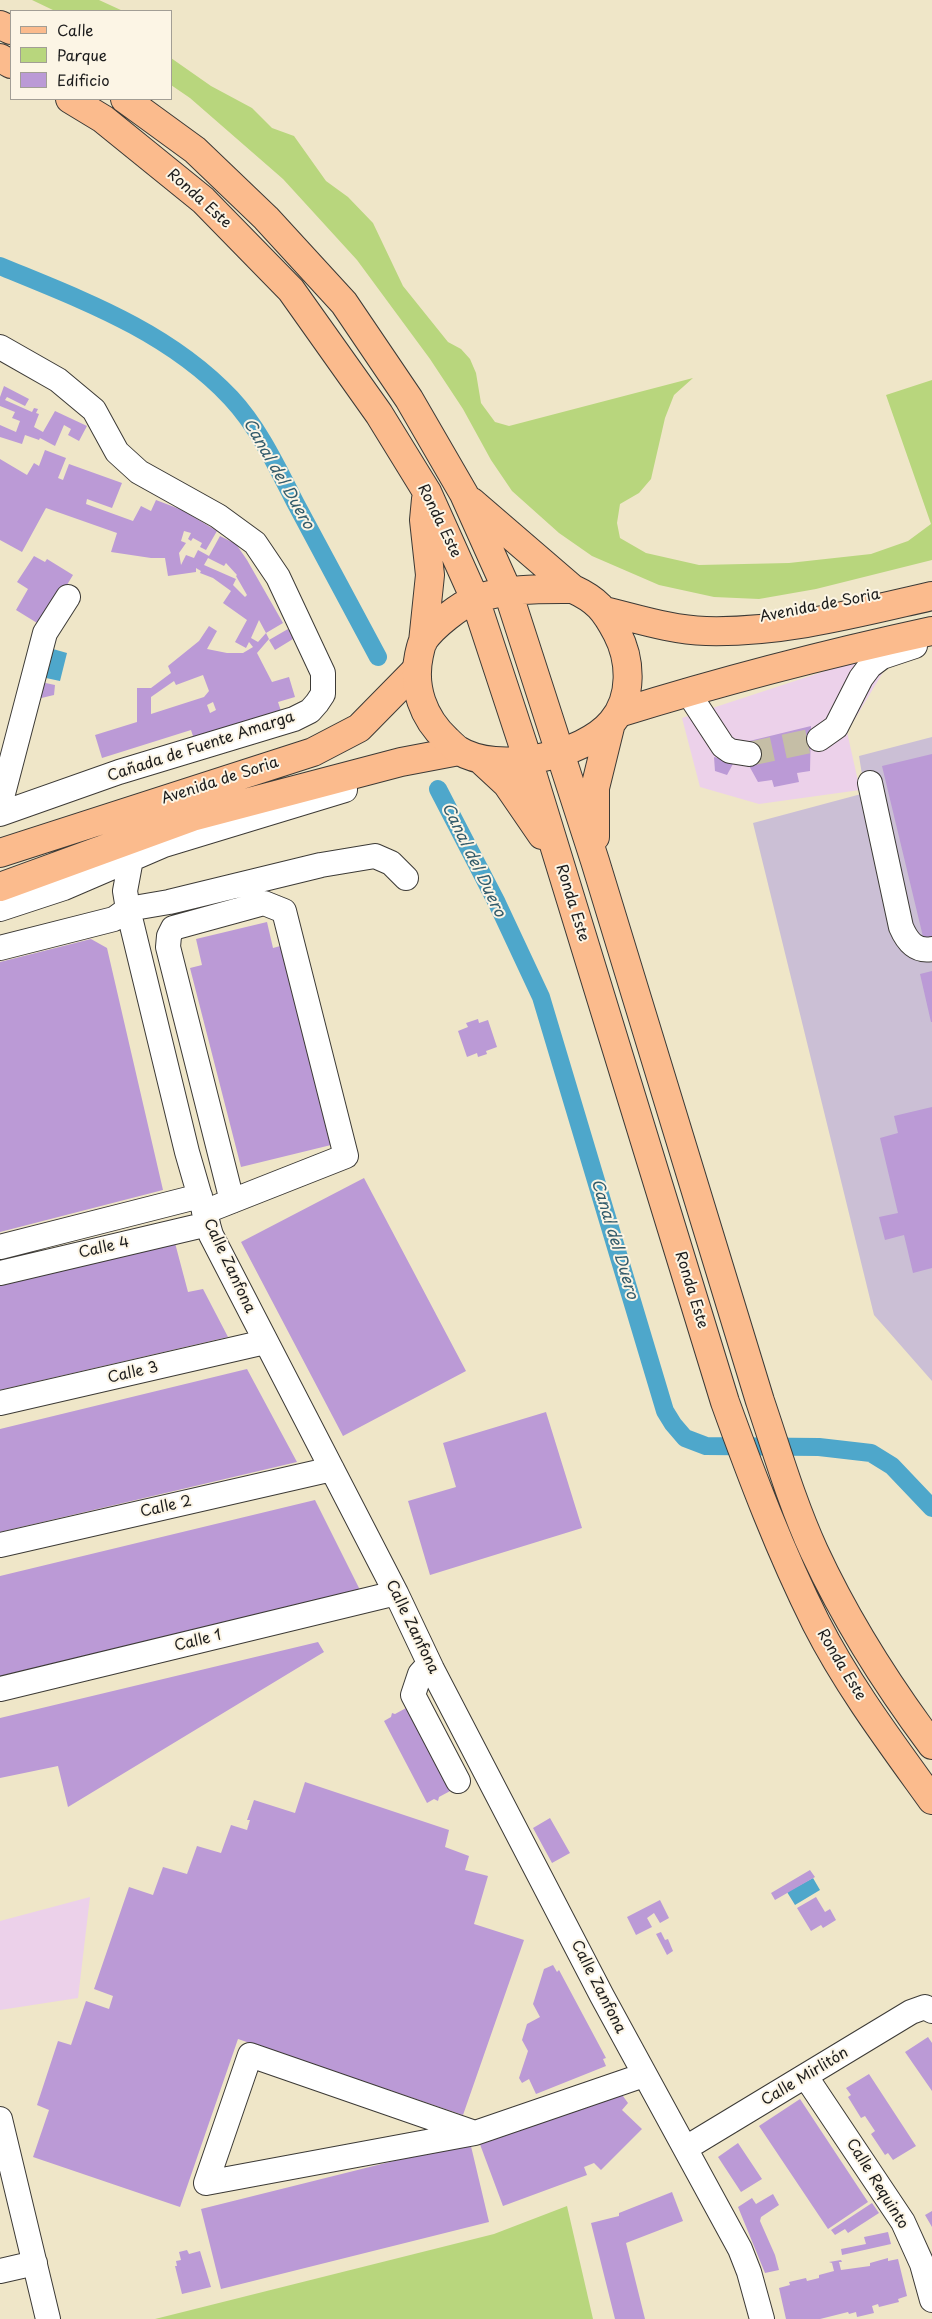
<!DOCTYPE html>
<html>
<head>
<meta charset="utf-8">
<style>
  body { margin:0 }
  #map { position:relative; width:932px; height:2319px; overflow:hidden; background:#efe6c8; font-family:"Playpen Sans",sans-serif }
  canvas { display:block }
  .legend { position:absolute; left:10px; top:10px; width:162px; height:90px; box-sizing:border-box; background:#fcf5e5; border:1px solid #a29e95; margin:0; padding:6px 9px; list-style:none; font-size:15px; color:#1c1c1c }
  .legend li { display:flex; align-items:center; gap:10px; height:25px }
  .legend b { width:25px; border:1px solid #a29e95 }
</style>
</head>
<body>
<div id="map">
<canvas width="932" height="2319"></canvas>
<ul class="legend">
<li><b style="height:6px;background:#fbbb8d"></b>Calle</li>
<li><b style="height:14px;background:#b8d67d"></b>Parque</li>
<li><b style="height:14px;background:#bb9ad6"></b>Edificio</li>
</ul>
</div>
<script>
const ctx = document.querySelector('canvas').getContext('2d');
ctx.lineJoin = 'round';
function fill(path, color) { ctx.fillStyle = color; ctx.fill(path, 'evenodd'); }
function stroke(path, color, width, dash) { ctx.strokeStyle = color; ctx.lineWidth = width; ctx.lineCap = dash ? 'butt' : 'round'; ctx.setLineDash(dash || []); ctx.stroke(path); }
function label(font, color, halo, rows, align = 'center') {
  ctx.font = font + ' "Playpen Sans",sans-serif'; ctx.lineWidth = 4; ctx.setLineDash([]); ctx.textBaseline = 'middle'; ctx.strokeStyle = halo; ctx.fillStyle = color; for (const [text, x, y, turn = 0] of rows) {
    ctx.save(); ctx.translate(x, y); ctx.rotate((+turn || 0) * Math.PI / 180); ctx.textAlign = isNaN(turn) ? turn : align; if (halo) ctx.strokeText(text, 0, 0); ctx.fillText(text, 0, 0); ctx.restore();
  }
}
fill(new Path2D(`
  M868,657L888,664L847,732L860,790L759,804L700,787L682,718Z
  M90,1897L78,1998L0,2010V1921Z`), '#ecd1ea');
fill(new Path2D(`
  M932,737V1381L874,1315L753,823L865,793L859,756Z`), '#cbbfd5');
fill(new Path2D(`
  M32,0H99L123,11H55Z
  M171,58L211,86L252,108L272,128L294,136L326,181L348,197L373,223L403,286L448,342L461,349L470,359L476,373L481,403L495,422L509,426L693,378L674,395L665,418L651,479L639,493L620,504L617,523L620,538L646,553L699,565L789,563L871,554L908,541L931,524L886,395L932,380V560L816,589L759,599L714,597L659,585L592,556L559,533L512,491L491,460L463,409L430,359L357,260L283,179L190,98L171,85Z
  M567,2206L593,2319H155L494,2234Z`), '#b8d67d');
fill(new Path2D(`
  M53,649L67,653L60,681L46,678Z
  M813,1878L820,1890L795,1905L787,1892Z`), '#4ea7cb');
stroke(new Path2D(`
  M0,266C82,300 168,331 231,398C259,428 277,467 296,504C323,555 351,606 378,657
  M438,789L497,903L541,997L665,1411L673,1424L685,1438L706,1446L819,1447L871,1453L892,1466L932,1508`), '#4ea7cb', 18);
fill(new Path2D(`
  M4,386L29,399L25,406L7,397L5,400L32,412L34,408L38,409L36,413L39,414L34,427L43,432L55,411L87,426L79,441L68,435L71,429L64,425L55,446L40,438L39,440L25,435L22,444L0,437V425L16,432L20,421L12,418L15,412L0,406V397Z
  M45,450L66,458L58,478L63,480L69,464L122,483L112,508L87,499L86,504L133,521L141,506L151,511L156,500L182,510L217,531L206,550L200,547L202,543L193,538L191,541L188,539L191,533L184,531L181,541L186,543L179,553L181,565L186,555L194,558L198,550L209,556L220,536L236,544L247,560L283,623L266,633L259,620L251,638L258,642L266,633L269,639L257,653L272,682L289,677L295,697L278,702L281,711L194,739L191,730L102,758L95,735L137,722V688H151L171,673L168,666L199,641L209,626L217,631L207,649L227,653H243L253,647L249,642L246,648L235,642L247,620L223,603L231,591L213,578L200,573L201,571L196,568V572L168,576L165,558H151L111,552L117,533L46,508L22,552L0,540V459L27,475L34,463L39,466ZM208,558L224,566L226,563L237,575L236,576L247,595L245,597L233,585L236,579L204,565ZM203,675L209,691L204,697L151,714V697L174,681L176,685ZM213,702L216,710L210,713L207,705Z
  M34,556L45,562L47,559L73,575L42,626L16,610L28,589L17,582Z
  M288,629L293,639L275,650L269,640Z
  M36,681L55,685L54,695L33,700Z
  M811,726L810,771L797,773L799,782L774,787L772,780L758,782L737,744Z
  M932,754V943L925,945L882,766Z
  M714,757L734,762L727,775L715,771Z
  M267,922L273,948L284,945L331,1145L241,1167L190,968L202,965L196,939Z
  M91,939L107,948L163,1190L0,1232V962Z
  M932,971V1022H931L920,974Z
  M478,1019L479,1023L488,1020L497,1047L486,1051L487,1054L478,1057L477,1053L467,1057L458,1031L468,1027L466,1023Z
  M932,1107V1268L913,1273L904,1235L885,1240L879,1217L898,1213L880,1138L898,1133L894,1116Z
  M364,1178L466,1371L343,1436L241,1242Z
  M175,1243L188,1292L203,1289L228,1337L0,1390V1286Z
  M247,1369L297,1462L0,1532V1429Z
  M546,1412L582,1528L430,1575L408,1501L456,1487L443,1443Z
  M315,1500L360,1590L0,1677V1576Z
  M318,1642L324,1652L68,1807L58,1766L0,1778V1718Z
  M408,1707L452,1790L439,1797L438,1801L434,1799L427,1803L384,1721L391,1717L392,1713L395,1714Z
  M305,1782L449,1830L445,1847L469,1856L465,1870L488,1876L474,1924L524,1940L463,2115L238,2039L180,2207L33,2157L49,2110L37,2105L58,2041L71,2045L86,2001L109,2009L113,1996L94,1989L129,1887L153,1895L163,1867L187,1874L197,1846L221,1853L231,1825L247,1830L250,1820H247L254,1800L295,1813Z
  M550,1818L570,1853L552,1863L533,1828Z
  M810,1870L815,1877L775,1900L771,1893Z
  M816,1897L825,1912L830,1909L836,1920L823,1928L821,1925L811,1931L797,1908Z
  M660,1900L669,1918L660,1923L654,1913L647,1918L652,1927L636,1935L627,1917Z
  M661,1932L665,1940L668,1939L673,1951L667,1955L656,1934Z
  M553,1965L557,1972L559,1970L606,2058L603,2059L606,2066L536,2094L529,2079L522,2083L519,2078L528,2051L522,2040L527,2024L540,2017L533,2004L544,1969Z
  M928,2037L932,2043V2091L905,2052Z
  M869,2074L916,2146L893,2160L888,2153L885,2155L871,2134L875,2131L865,2116L861,2118L848,2097L851,2095L846,2088Z
  M620,2092L628,2103L622,2110L642,2129L601,2170L594,2163L584,2167L587,2175L503,2206L478,2139L586,2099L593,2106L605,2093Z
  M800,2099L868,2202L828,2229L759,2126Z
  M470,2142L489,2222L221,2289L201,2209Z
  M738,2143L762,2179L741,2192L718,2157Z
  M672,2192L683,2221L626,2243L645,2319H615L591,2223L619,2216V2213Z
  M773,2194L779,2205L761,2217L760,2221L775,2255L779,2270L765,2273L738,2207L752,2198L756,2204Z
  M872,2203L879,2213L848,2233L845,2229L835,2235L831,2230Z
  M932,2211V2227L925,2215Z
  M888,2232L891,2244L842,2255L841,2249L866,2244L864,2237Z
  M187,2250L189,2254L200,2251L211,2287L182,2294L175,2266H177L176,2261L181,2260L179,2252Z
  M888,2258V2261L898,2259L907,2296L898,2299L899,2302L879,2307L878,2304L872,2306L874,2313L857,2317L856,2312L849,2314L848,2312L820,2319H786L779,2288L790,2285L789,2282L806,2278L807,2281L819,2278V2275L834,2271L832,2263L829,2262L841,2260L842,2262H839L841,2270L870,2266V2263Z`), '#bb9ad6');
stroke(new Path2D(`
  M749,754L819,739`), '#c5bea6', 24, [24, 12]);
const minor = new Path2D(`
  M0,347L58,380L94,410L117,452L139,472L218,516L255,543L278,577L323,673V694L317,703L310,711L294,719L119,772L0,814
  M687,691L723,746L730,751L749,754
  M819,739L836,727L861,678L870,666L882,657L915,646
  M870,783L901,927C907,941 915,952 932,949
  M0,805L45,633L68,597
  M131,859L125,891L128,909L187,1152L211,1235L396,1593L432,1669L602,1996L740,2249L749,2272L762,2319
  M0,909L64,888L164,845L345,790
  M0,948L114,919L128,909L169,902L321,865L375,856L391,863L406,878
  M204,1212L346,1156L284,911L264,903L173,928L169,936L168,947L232,1201
  M0,1247L200,1196
  M0,1273L208,1224
  M0,1403L265,1342
  M0,1545L332,1469
  M429,1664L420,1674L413,1695L458,1781
  M0,1689L396,1593
  M806,2077L903,2222L922,2264L932,2300
  M0,2119L48,2319
  M475,2133L206,2183L250,2055L475,2133L644,2075
  M686,2148L911,2012L925,2007L932,2011
  M0,2271L35,2263`);
const major = new Path2D(`
  M0,853L313,752L359,728L416,670
  M0,887L192,817L401,762L459,751`);
const highway = new Path2D(`
  M0,25L11,30
  M0,58L11,64
  M70,99L103,119L203,200L291,290L379,414L427,492L475,599L528,760L725,1402C752,1477 780,1551 816,1623C848,1686 891,1743 932,1800
  M125,99L195,150L266,218L344,303L409,399L464,494L508,592L595,861L760,1401C777,1451 792,1503 814,1551C845,1618 888,1686 932,1745
  M472,502L573,589C597,600 605,610 617,633C631,660 633,697 612,722C584,756 497,775 458,750C454,747 450,743 447,740C423,718 412,687 419,655C420,651 421,645 423,641C433,626 460,605 476,599C507,588 541,589 573,589
  M605,611C638,619 672,630 706,631C783,633 857,613 932,596
  M423,642L430,575L424,520L426,499
  M619,713C722,681 826,654 932,631
  M480,759L507,784L542,835
  M595,837V788L611,723`);
stroke(minor, '#3c3a36', 26);
stroke(major, '#3c3a36', 30);
stroke(highway, '#3c3a36', 30);
stroke(minor, '#fff', 24);
stroke(major, '#fbbb8d', 28);
stroke(highway, '#fbbb8d', 28);
label('15px', '#1c1c1c', '#fcf5e5', [
  ["Ronda Este",199,199,42],
  ["Ronda Este",439,521,64],
  ["Avenida de Soria",820,606,-11],
  ["Cañada de Fuente Amarga",201,747,-18],
  ["Avenida de Soria",220,781,-18],
  ["Ronda Este",572,903,73],
  ["Calle 4",104,1248,-13],
  ["Calle Zanfona",229,1266,65],
  ["Ronda Este",691,1290,73],
  ["Calle 3",133,1373,-13],
  ["Calle 2",166,1507,-13],
  ["Calle Zanfona",412,1627,64],
  ["Calle 1",198,1641,-14],
  ["Ronda Este",841,1665,59],
  ["Calle Zanfona",598,1987,63],
  ["Calle Mirlitón",805,2077,-31],
  ["Calle Requinto",877,2184,58]
]);
label('italic 16px', '#325b6b', '#fcf5e5', [
  ["Canal del Duero",278,474,60],
  ["Canal del Duero",473,860,64],
  ["Canal del Duero",614,1239,73]
]);
</script>
</body>
</html>
